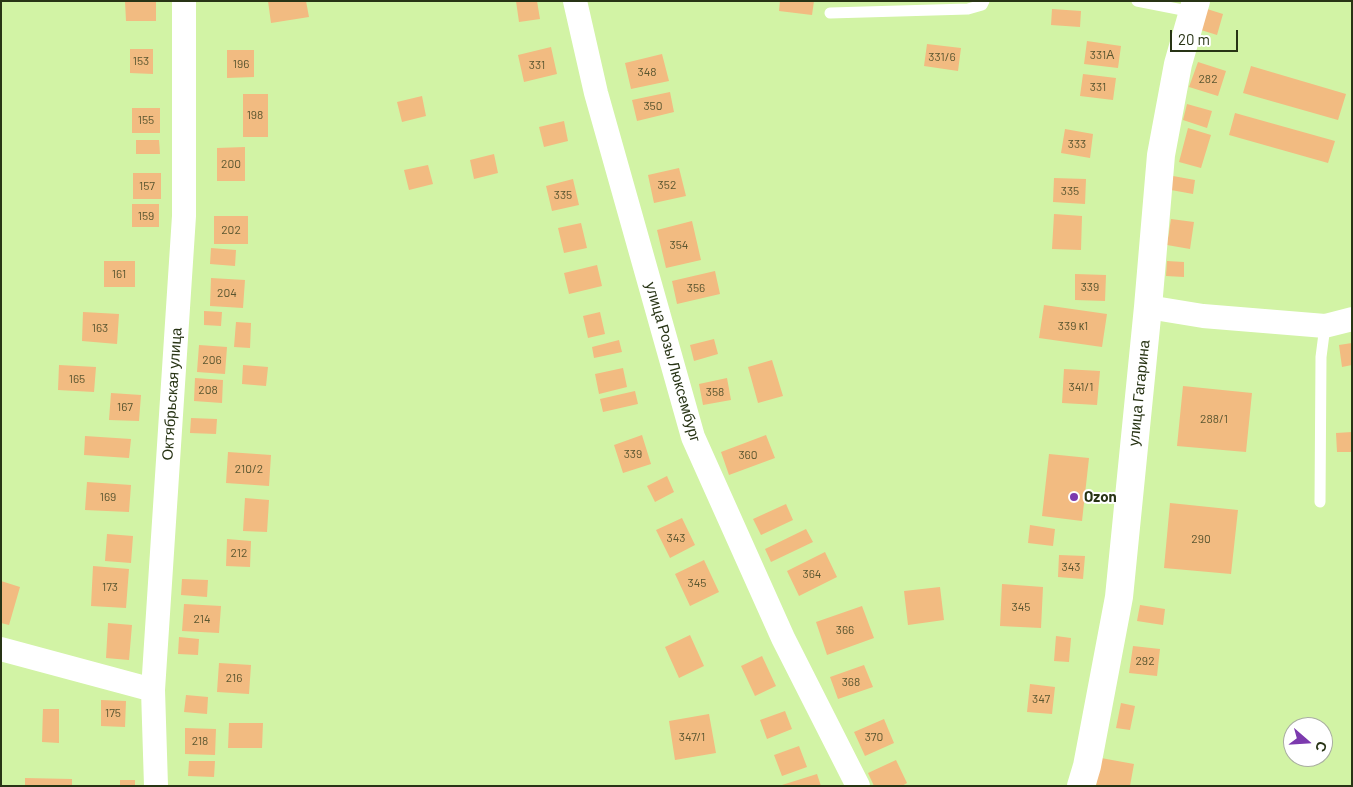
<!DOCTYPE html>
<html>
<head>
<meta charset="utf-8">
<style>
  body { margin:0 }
  #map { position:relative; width:1353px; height:787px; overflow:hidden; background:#d2f3a5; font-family:Barlow,sans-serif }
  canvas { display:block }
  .frame { position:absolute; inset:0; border:2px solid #283415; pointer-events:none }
  .north { position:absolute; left:1283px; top:717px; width:50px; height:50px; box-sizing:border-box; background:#fff; border:1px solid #a9aea1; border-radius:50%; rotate:109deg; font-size:14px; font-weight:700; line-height:20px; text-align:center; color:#283415 }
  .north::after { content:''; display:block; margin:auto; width:18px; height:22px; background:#7c3aae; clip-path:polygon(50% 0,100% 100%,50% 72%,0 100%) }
  .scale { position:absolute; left:1170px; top:30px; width:68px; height:22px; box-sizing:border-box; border:2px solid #283415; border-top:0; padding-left:6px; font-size:15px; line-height:18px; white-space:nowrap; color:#283415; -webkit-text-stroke:4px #fff; paint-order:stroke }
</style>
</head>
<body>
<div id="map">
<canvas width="1353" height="787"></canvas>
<div class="frame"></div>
<div class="north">С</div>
<div class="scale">20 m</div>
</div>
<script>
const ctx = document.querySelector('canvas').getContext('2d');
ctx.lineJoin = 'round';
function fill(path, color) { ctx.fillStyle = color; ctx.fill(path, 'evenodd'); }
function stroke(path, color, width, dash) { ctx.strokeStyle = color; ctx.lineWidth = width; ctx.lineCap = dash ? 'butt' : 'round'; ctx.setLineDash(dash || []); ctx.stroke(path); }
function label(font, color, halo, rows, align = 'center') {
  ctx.font = font + ' Barlow,sans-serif'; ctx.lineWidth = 4; ctx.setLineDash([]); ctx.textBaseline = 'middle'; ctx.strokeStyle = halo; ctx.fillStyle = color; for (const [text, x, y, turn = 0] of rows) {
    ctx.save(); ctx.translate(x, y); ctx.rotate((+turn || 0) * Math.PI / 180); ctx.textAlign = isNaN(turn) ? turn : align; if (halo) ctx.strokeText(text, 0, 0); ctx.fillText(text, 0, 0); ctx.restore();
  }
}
fill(new Path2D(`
  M125,1H156V21H126Z
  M268,1H306L309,17L271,23Z
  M516,1H537L540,19L519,22Z
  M780,1H814L812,15L779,11Z
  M1052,9L1081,11L1080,27L1051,25Z
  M1207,9L1223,14L1217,35L1201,30Z
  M1087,41L1121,46L1118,68L1084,64Z
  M927,44L961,48L958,71L924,66Z
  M551,47L557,74L524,82L518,55Z
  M130,49H153V74L130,73Z
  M227,50H254V77L227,78Z
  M662,54L669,81L631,89L625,63Z
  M1198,62L1226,71L1218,96L1189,87Z
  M1251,66L1346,94L1338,120L1243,93Z
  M1083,74L1116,78L1113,100L1080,96Z
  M670,92L674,112L637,121L632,100Z
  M243,94H268V137H243Z
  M422,96L426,116L402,122L397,102Z
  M1187,104L1212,111L1207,128L1183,120Z
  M132,108H160V133H132Z
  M1235,113L1335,141L1328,163L1229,135Z
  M564,121L568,141L544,147L539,127Z
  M1188,128L1211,135L1201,168L1179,162Z
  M1065,129L1093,134L1090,158L1061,153Z
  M136,140H159L160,154H136Z
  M245,147V181H217V148Z
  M494,154L498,173L474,179L470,160Z
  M428,165L433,184L409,190L404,170Z
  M679,168L686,196L654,203L648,175Z
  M133,173H161V199H133Z
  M1173,176L1195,180L1193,194L1171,190Z
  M1054,178L1086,179L1085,204L1053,202Z
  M573,179L579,205L552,211L546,186Z
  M132,204H159V227H132Z
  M1054,214L1082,216L1081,250L1052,249Z
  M214,216H248V244H214Z
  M1171,219L1194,222L1190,249L1167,245Z
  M692,221L701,260L666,268L657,230Z
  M581,223L587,248L564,253L558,228Z
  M211,248L236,250L235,266L210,264Z
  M104,261H135V287H104Z
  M1167,261L1184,262V277L1166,276Z
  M597,265L602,286L569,294L564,273Z
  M715,271L720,294L677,304L672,281Z
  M1075,274L1106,275L1105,301L1075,300Z
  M211,278L245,280L243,308L210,306Z
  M1044,305L1107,314L1102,347L1039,338Z
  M204,311L222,312L221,326L204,325Z
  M83,312L119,314L117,344L82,341Z
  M600,312L605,334L588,338L583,316Z
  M236,322L251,323L250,348L234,347Z
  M714,339L718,354L694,361L690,345Z
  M619,340L622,352L594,358L592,347Z
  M1352,343V365L1342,367L1339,345Z
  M199,345L227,347L225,374L197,372Z
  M772,360L783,396L758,403L748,367Z
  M59,365L96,367L94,392L58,390Z
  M243,365L268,367L266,386L242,384Z
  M623,368L627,387L599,394L595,374Z
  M1064,369L1100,371L1097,405L1062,403Z
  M195,378L223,380L222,403L194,401Z
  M727,378L731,400L703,405L699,384Z
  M1183,386L1252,393L1246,452L1177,446Z
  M635,391L638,404L603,412L600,399Z
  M111,393L141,395L139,421L109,420Z
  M191,418L217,419L216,434L190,433Z
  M1352,432V452H1337L1336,433Z
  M642,435L651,464L623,473L614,445Z
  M766,435L775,458L729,475L721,452Z
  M85,436L131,439L129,458L84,455Z
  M228,452L271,455L269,486L226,483Z
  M1049,454L1089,458L1082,521L1042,516Z
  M667,476L674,492L655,502L647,486Z
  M87,482L131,485L129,512L85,510Z
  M245,498L269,500L267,532L243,531Z
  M1170,503L1238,510L1231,574L1164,568Z
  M786,504L793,520L761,535L753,519Z
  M682,518L695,545L670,558L656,530Z
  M1030,525L1055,529L1053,546L1028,543Z
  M806,529L813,542L771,562L765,549Z
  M107,534L133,536L131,563L105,561Z
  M227,539L251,541L250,567L226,566Z
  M825,552L837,577L799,596L787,571Z
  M1059,555L1085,556L1083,579L1058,577Z
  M704,560L719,592L690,606L675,574Z
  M93,566L129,569L126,608L91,606Z
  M182,579L208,580L207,597L181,595Z
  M1,581L20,587L9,625L1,623Z
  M1002,584L1043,587L1041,628L1000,626Z
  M940,587L944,620L908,625L904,591Z
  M184,604L221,606L219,633L182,631Z
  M1140,605L1165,609L1163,625L1137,621Z
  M862,606L874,638L827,655L816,622Z
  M108,623L132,625L129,660L106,658Z
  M690,635L704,666L679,678L665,647Z
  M1056,636L1071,638L1069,662L1054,661Z
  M179,637L199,639L198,655L178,654Z
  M1133,646L1160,649L1157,676L1129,673Z
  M762,656L776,686L755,696L741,666Z
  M219,663L251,665L249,694L217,692Z
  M864,665L873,687L838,699L830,677Z
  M1030,684L1055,687L1052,714L1027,712Z
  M186,695L208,697L207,714L184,712Z
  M101,700L126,701L125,727L101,726Z
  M1121,703L1135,706L1130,730L1116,728Z
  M43,709H59V743L42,742Z
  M785,711L792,729L767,739L760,720Z
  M709,714L716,753L675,760L669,721Z
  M884,719L894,743L865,756L854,732Z
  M229,723H263L262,748H228Z
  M185,728L216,729L215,755L185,754Z
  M799,746L807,767L782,776L774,755Z
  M1101,758L1134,764L1130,786H1096Z
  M896,760L907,783L902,786H874L868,773Z
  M189,761H215L214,777L188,776Z
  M817,774L821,786H783L782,785Z
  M25,778L72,779V786H25Z
  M120,780H135V786H120Z`), '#f2bb81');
stroke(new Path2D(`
  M1137,1L1193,12
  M830,13L968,9L982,5L984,1
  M1320,502L1321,357L1325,326`), '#fff', 11);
stroke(new Path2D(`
  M575,1L596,93L693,437L783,638L858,786
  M1148,307L1203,316L1325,326L1352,319
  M1,649L153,690
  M156,786L153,690L184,216V1`), '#fff', 24);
stroke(new Path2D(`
  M1081,786L1087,766L1119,597L1148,307L1161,155L1178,64L1196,1`), '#fff', 28);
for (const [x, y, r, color] of [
  [1074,497,5,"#7c3aae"]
]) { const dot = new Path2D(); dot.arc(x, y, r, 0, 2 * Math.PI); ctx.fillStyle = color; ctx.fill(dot); stroke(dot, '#fff', 2); }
label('12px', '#5a5630', null, [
  ["331А",1102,55],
  ["331/6",942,57],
  ["153",141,61],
  ["196",241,64],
  ["331",537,65],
  ["348",647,72],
  ["282",1208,79],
  ["331",1098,87],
  ["350",653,106],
  ["198",255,115],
  ["155",146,120],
  ["333",1077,144],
  ["200",231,164],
  ["352",667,185],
  ["157",147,186],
  ["335",1070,191],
  ["335",563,195],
  ["159",146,216],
  ["202",231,230],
  ["354",679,245],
  ["161",119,274],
  ["339",1090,287],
  ["356",696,288],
  ["204",227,293],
  ["339 к1",1073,326],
  ["163",100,328],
  ["206",212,360],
  ["165",77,379],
  ["341/1",1081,387],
  ["208",208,390],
  ["358",715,392],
  ["167",125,407],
  ["288/1",1214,419],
  ["339",633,454],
  ["360",748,455],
  ["210/2",249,469],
  ["169",108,497],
  ["343",676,538],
  ["290",1201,539],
  ["212",239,553],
  ["343",1071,567],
  ["364",812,574],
  ["345",697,583],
  ["173",110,587],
  ["345",1021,607],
  ["214",202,619],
  ["366",845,630],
  ["292",1145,661],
  ["216",234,678],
  ["368",851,682],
  ["347",1041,699],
  ["175",113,713],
  ["347/1",692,737],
  ["370",874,737],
  ["218",200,741]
]);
label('15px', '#283415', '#fff', [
  ["улица Розы Люксембург",673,362,74],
  ["улица Гагарина",1139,393,-84],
  ["Октябрьская улица",172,394,-86]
]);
label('bold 15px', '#283415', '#fff', [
  ["Ozon",1084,497]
], 'left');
</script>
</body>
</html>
